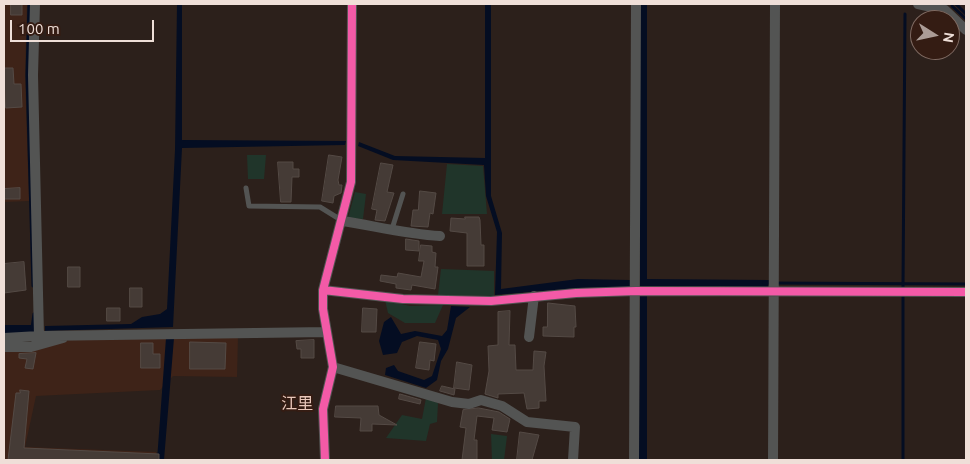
<!DOCTYPE html>
<html>
<head>
<meta charset="utf-8">
<style>
  body { margin:0 }
  #map { position:relative; width:970px; height:464px; overflow:hidden; background:#2c201b; font-family:Ubuntu,sans-serif }
  canvas { display:block }
  .frame { position:absolute; inset:0; border:5px solid #efdfd8; pointer-events:none }
  .north { position:absolute; left:910px; top:10px; width:50px; height:50px; box-sizing:border-box; background:#341c13; border:1px solid #7f6a62; border-radius:50%; rotate:100deg; font-size:14px; font-weight:700; line-height:20px; text-align:center; color:#efdfd8 }
  .north::after { content:''; display:block; margin:auto; width:18px; height:22px; background:#ab9c96; clip-path:polygon(50% 0,100% 100%,50% 72%,0 100%) }
  .scale { position:absolute; left:10px; top:20px; width:144px; height:22px; box-sizing:border-box; border:2px solid #efdfd8; border-top:0; padding-left:6px; font-size:15px; line-height:18px; white-space:nowrap; color:#efdfd8; -webkit-text-stroke:4px #341c13; paint-order:stroke }
</style>
</head>
<body>
<div id="map">
<canvas width="970" height="464"></canvas>
<div class="frame"></div>
<div class="north">N</div>
<div class="scale">100 m</div>
</div>
<script>
const ctx = document.querySelector('canvas').getContext('2d');
ctx.lineJoin = 'round';
function fill(path, color) { ctx.fillStyle = color; ctx.fill(path, 'evenodd'); }
function stroke(path, color, width, dash) { ctx.strokeStyle = color; ctx.lineWidth = width; ctx.lineCap = dash ? 'butt' : 'round'; ctx.setLineDash(dash || []); ctx.stroke(path); }
function label(font, color, halo, rows, align = 'center') {
  ctx.font = font + ' Ubuntu,"Noto Sans JP",sans-serif'; ctx.lineWidth = 4; ctx.setLineDash([]); ctx.textBaseline = 'middle'; ctx.strokeStyle = halo; ctx.fillStyle = color; for (const [text, x, y, turn = 0] of rows) {
    ctx.save(); ctx.translate(x, y); ctx.rotate((+turn || 0) * Math.PI / 180); ctx.textAlign = isNaN(turn) ? turn : align; if (halo) ctx.strokeText(text, 0, 0); ctx.fillText(text, 0, 0); ctx.restore();
  }
}
fill(new Path2D(`
  M4,4H27L25,75L29,201L4,202Z
  M238,336L237,377L173,376L160,390L36,396L25,447L156,452V460H4V349L70,340Z`), '#3e2318');
fill(new Path2D(`
  M247,155H266L264,179H248Z
  M447,164L483,166L487,214H442Z
  M355,192L366,194L363,219L348,218Z
  M441,269L494,271V296L438,295Z
  M385,300L410,306L443,305L435,323H405L388,313Z
  M426,398L438,403L437,422L430,424L426,441L386,438L402,415L422,419Z
  M491,434L507,436L504,460H492Z`), '#20352a');
fill(new Path2D(`
  M177,4H182V140L346,141L345,145L182,148L173,327L45,331V326L131,324L142,317L160,314L167,309L175,150Z
  M485,4H491V196L502,233L501,289L578,279L630,280V287L578,288L495,295L497,232L486,196L484,165L393,160L358,146L359,142L395,156L485,158Z
  M640,4H647V279L769,280L768,287L640,286Z
  M640,296H647V460H639Z
  M451,306L470,307L456,318L448,349L441,361L437,380L426,388L385,375L386,368L394,365L398,371L424,380L432,376L441,349L438,340L417,336L402,342L397,353L383,355L379,341L384,322L391,317L401,334L415,331L442,336L447,330Z
  M4,325H35V332L4,334Z
  M166,338H174L164,460H157Z`), '#040d22');
stroke(new Path2D(`
  M29,4L27,75L33,286
  M956,4L966,14
  M952,6L966,19
  M764,283L966,284
  M903,287L905,14
  M32,328L34,314
  M903,460V297`), '#040d22', 3);
const building = new Path2D(`
  M11,4H22V15H11Z
  M4,68H13L14,84H21L22,107L6,108Z
  M329,155L342,157L338,180L339,185H342L341,193L334,196L333,203L322,201Z
  M278,162H293V169H299V177H292L291,202H281Z
  M381,163L393,165L387,192L394,193L385,221L375,220L377,210L372,209Z
  M20,188V199H4V189Z
  M420,191L436,193L433,214L430,213L428,227L411,226L413,210H418Z
  M465,217H479L480,220L481,245H484V266H467V233L450,231L451,218L465,219Z
  M406,239L419,241V251L406,250Z
  M421,245L432,246V252L436,253L435,267H438L435,289L412,285L411,290L396,288V284L380,281L381,275L397,277L398,273L421,277L424,261H419Z
  M24,262L26,290L4,293V264Z
  M68,267H80V287H68Z
  M130,288H142V307H130Z
  M548,303L575,306L576,327H574V337L543,336V327H547Z
  M107,308H120V321H107Z
  M363,308L377,309L376,332H362Z
  M510,311L509,345H515L516,370H533L534,351L546,352L544,366L546,401H539V408L527,409L524,393L498,394V398L485,394L489,371L488,346L498,345V312Z
  M314,340V358H301V349H297L296,341Z
  M190,342L226,343L225,369H190Z
  M420,342L436,344L434,361L430,360L429,370L416,368Z
  M141,343H153V354H160V368H141Z
  M36,353L33,369L25,368L27,359L19,358V354Z
  M457,362L472,365L469,390L454,388Z
  M442,386L455,389L454,395L440,391Z
  M20,390L29,391L24,448L159,454V460H8L16,393H20Z
  M400,394L421,400L420,404L399,399Z
  M336,406H378L379,415L397,425L372,424V431H360L361,418L335,417Z
  M479,408L499,412L510,419L507,432L492,430L494,418L477,416L474,440H477V460H462L466,428L460,427L463,410Z
  M520,432L539,435L532,460H517Z`);
fill(building, '#453b36');
stroke(building, '#544a45', 1);
stroke(new Path2D(`
  M246,188L249,206L320,207L341,220
  M392,229L403,194`), '#535453', 5);
stroke(new Path2D(`
  M35,4L33,75L39,336
  M918,4L945,10L966,30
  M343,221C375,226 407,234 440,236
  M323,290L403,299L491,301L576,293L636,291L966,292
  M529,337L534,296
  M4,338L39,336L327,332
  M4,347H31L63,338
  M333,367L452,402L469,404L481,400L502,406L527,422L575,427L573,460
  M325,460L323,409L333,367L323,309V290L351,182L352,4
  M634,460L636,4
  M773,460L775,4`), '#535453', 10);
stroke(new Path2D(`
  M323,290L403,299L491,301L576,293L636,291L966,292
  M325,460L323,409L333,367L323,309V290L351,182L352,4`), '#f35aa7', 8);
label('16px', '#e8c7ba', '#341c13', [
  ["江里",297,404]
]);
</script>
</body>
</html>
